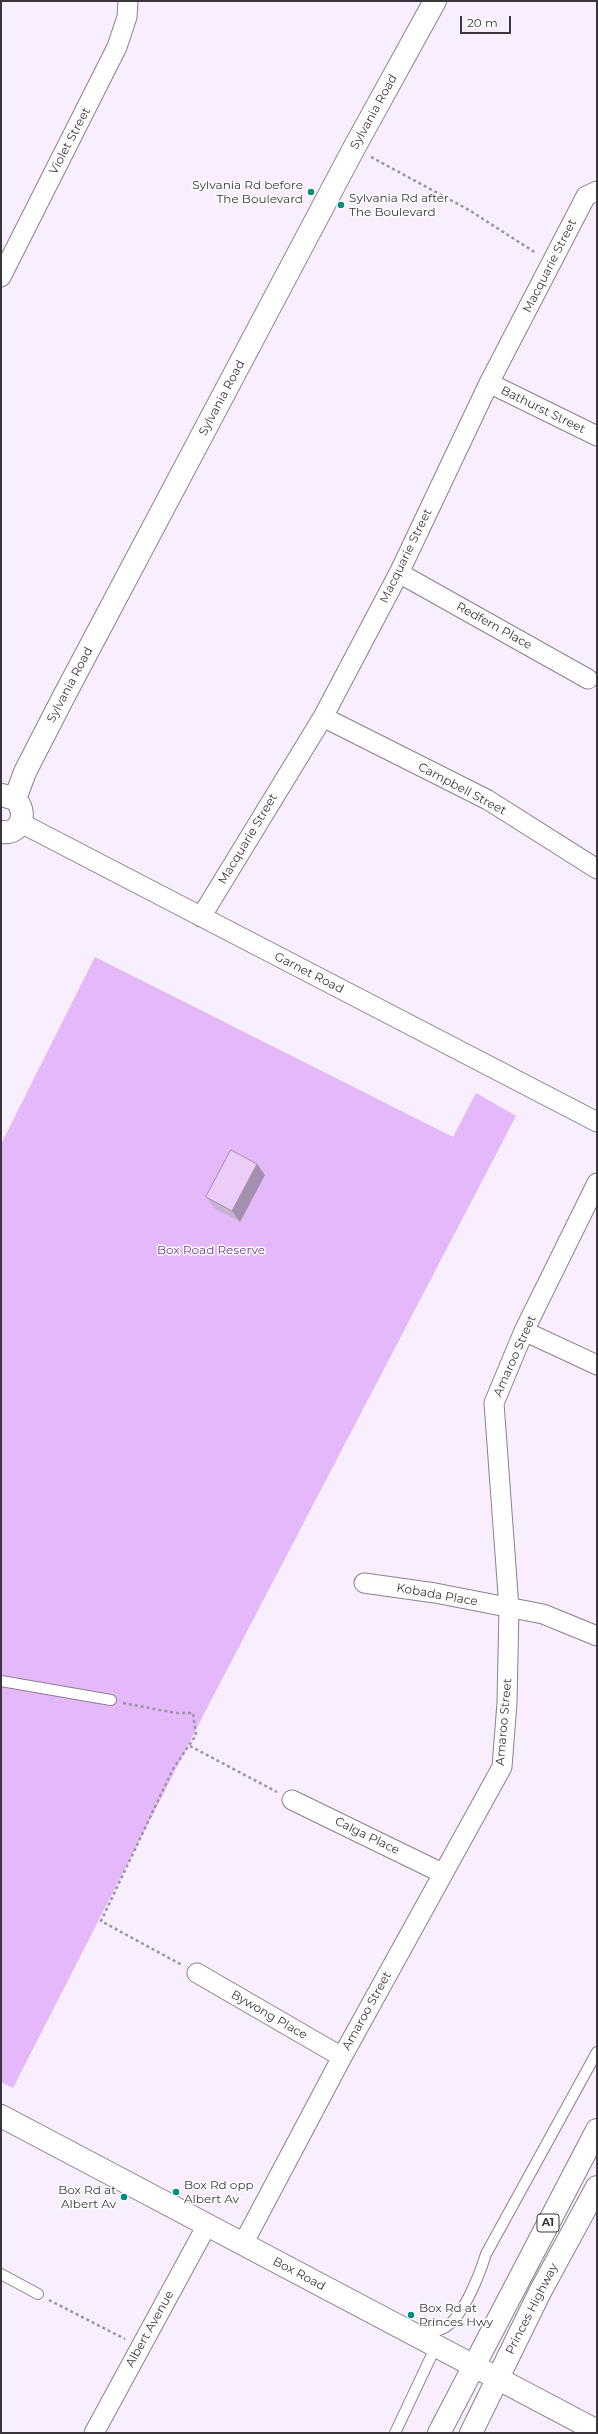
<!DOCTYPE html>
<html>
<head>
<meta charset="utf-8">
<style>
  body { margin:0 }
  #map { position:relative; width:598px; height:2434px; overflow:hidden; background:#f9eefe; font-family:Montserrat,sans-serif }
  canvas { display:block }
  .frame { position:absolute; inset:0; border:2px solid #3a353c; pointer-events:none }
  .scale { position:absolute; left:460px; top:16px; width:51px; height:18px; box-sizing:border-box; border:2px solid #3a353c; border-top:0; padding-left:5px; font-size:12px; line-height:14px; white-space:nowrap; color:#3a353c; -webkit-text-stroke:3px #fff; paint-order:stroke }
</style>
</head>
<body>
<div id="map">
<canvas width="598" height="2434"></canvas>
<div class="frame"></div>
<div class="scale">20 m</div>
</div>
<script>
const ctx = document.querySelector('canvas').getContext('2d');
ctx.lineJoin = 'round';
function fill(path, color) { ctx.fillStyle = color; ctx.fill(path, 'evenodd'); }
function stroke(path, color, width, dash) { ctx.strokeStyle = color; ctx.lineWidth = width; ctx.lineCap = dash ? 'butt' : 'round'; ctx.setLineDash(dash || []); ctx.stroke(path); }
function label(font, color, halo, rows, align = 'center') {
  ctx.font = font + ' Montserrat,sans-serif'; ctx.lineWidth = 3; ctx.setLineDash([]); ctx.textBaseline = 'middle'; ctx.strokeStyle = halo; ctx.fillStyle = color; for (const [text, x, y, turn = 0] of rows) {
    ctx.save(); ctx.translate(x, y); ctx.rotate((+turn || 0) * Math.PI / 180); ctx.textAlign = isNaN(turn) ? turn : align; if (halo) ctx.strokeText(text, 0, 0); ctx.fillText(text, 0, 0); ctx.restore();
  }
}
fill(new Path2D(`
  M95,957L453,1137L476,1093L516,1116L206,1710L13,2088L1,2082V1144Z`), '#e5b8f9');
const lane = new Path2D(`
  M1,1681L111,1700
  M1,2274L38,2294
  M417,2331C424,2331 432,2331 439,2330C461,2325 480,2273 486,2254L597,2052
  M395,2433L436,2346`);
const street = new Path2D(`
  M1,277L117,47L127,17L128,1
  M489,383L597,436
  M399,573L588,679
  M323,717L488,800L597,869
  M21,823L597,1122
  M201,917L323,717L399,573L489,383L586,196L597,191
  M524,1331L597,1365
  M364,1583L435,1593L543,1614L597,1636
  M292,1800L442,1873
  M197,1973L342,2057
  M243,2244L342,2057L502,1767L507,1703L509,1608L494,1403L524,1331L597,1183
  M94,2433L207,2225`);
const secondary = new Path2D(`
  M15,799L25,772L64,696L354,148L435,1
  M1,832C22,835 28,812 15,799L2,795
  M1,2116L597,2431`);
const highway = new Path2D(`
  M439,2433L597,2130
  M471,2433L540,2292L597,2187`);
stroke(lane, '#8b7f90', 12);
stroke(street, '#8b7f90', 21);
stroke(secondary, '#8b7f90', 24);
stroke(highway, '#8b7f90', 24);
stroke(new Path2D(`
  M371,157L469,210L536,253
  M123,1703L176,1713H193L196,1735L173,1769L101,1921L182,1965
  M190,1746L277,1792
  M49,2300L125,2339`), '#9c94a0', 2.5, [3, 3]);
stroke(lane, '#fff', 10);
stroke(street, '#fff', 19);
stroke(secondary, '#fff', 22);
stroke(highway, '#fff', 22);
fill(new Path2D(`
  M265,1175L240,1222L214,1208L206,1197Z`), '#cab0d5');
fill(new Path2D(`
  M257,1164L265,1175L240,1222L232,1211Z`), '#a490ae');
const building = new Path2D(`
  M231,1150L257,1164L232,1211L206,1197Z`);
fill(building, '#ebcdf8');
stroke(building, '#a490ae', 1);
for (const [x, y, r, color] of [
  [311,192,4,"#00917d"],
  [341,205,4,"#00917d"],
  [176,2192,4,"#00917d"],
  [124,2197,4,"#00917d"],
  [411,2315,4,"#00917d"]
]) { const dot = new Path2D(); dot.arc(x, y, r, 0, 2 * Math.PI); ctx.fillStyle = color; ctx.fill(dot); stroke(dot, '#fff', 1.5); }
for (const [x, y, w] of [
  [548,2223,22]
]) { const box = new Path2D(); box.roundRect(x - w / 2, y - 9, w, 18, 3); ctx.fillStyle = '#fff'; ctx.fill(box); stroke(box, '#3a353c', 1); }
label('bold 11px', '#3a353c', null, [
  ["A1",548,2223]
]);
label('12px', '#3a353c', '#fff', [
  ["Sylvania Road",374,112,-61],
  ["Violet Street",70,141,-62],
  ["Macquarie Street",550,266,-63],
  ["Sylvania Road",222,398,-62],
  ["Bathurst Street",543,410,26],
  ["Macquarie Street",406,556,-64],
  ["Redfern Place",494,626,29],
  ["Sylvania Road",70,685,-62],
  ["Campbell Street",462,789,28],
  ["Macquarie Street",248,839,-59],
  ["Garnet Road",309,973,27],
  ["Amaroo Street",515,1356,-66],
  ["Kobada Place",437,1595,10],
  ["Amaroo Street",504,1722,-85],
  ["Calga Place",367,1836,26],
  ["Amaroo Street",367,2011,-61],
  ["Bywong Place",269,2015,30],
  ["Box Road",299,2274,28],
  ["Princes Highway",532,2309,-63],
  ["Albert Avenue",150,2329,-61]
]);
label('12px', '#3a353c', '#fff', [
  ["Sylvania Rd before",303,185,"right"],
  ["The Boulevard",303,199,"right"],
  ["Sylvania Rd after",349,198],
  ["The Boulevard",349,212],
  ["Box Rd opp",184,2185],
  ["Albert Av",184,2199],
  ["Box Rd at",116,2190,"right"],
  ["Albert Av",116,2204,"right"],
  ["Box Rd at",419,2308],
  ["Princes Hwy",419,2322]
], 'left');
label('12px', '#6f3486', '#fff', [
  ["Box Road Reserve",211,1250]
]);
</script>
</body>
</html>
